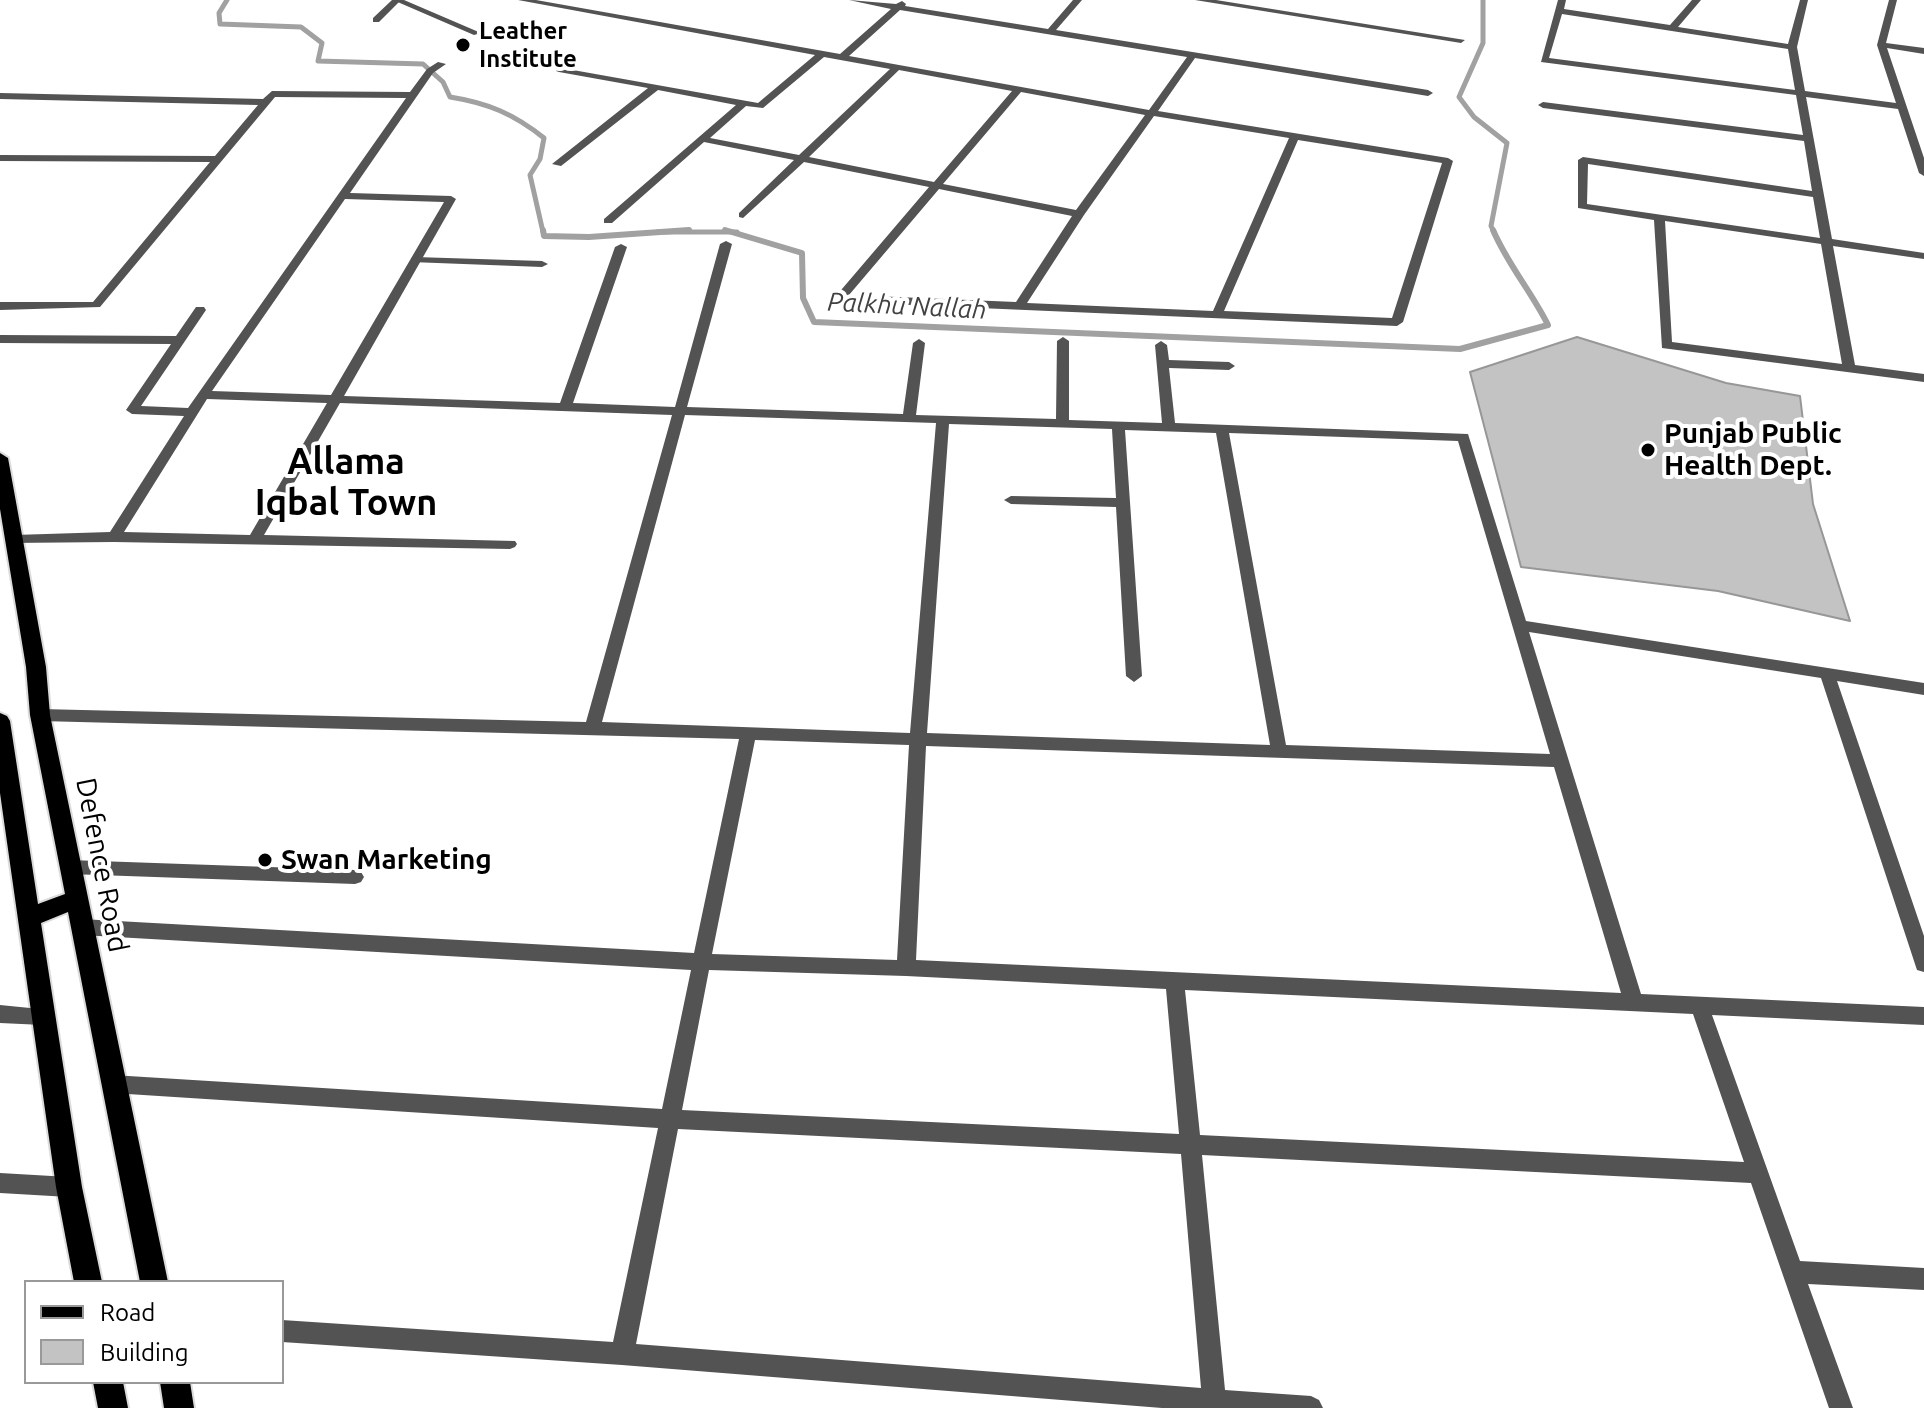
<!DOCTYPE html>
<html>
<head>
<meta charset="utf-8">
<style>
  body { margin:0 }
  #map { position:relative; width:1924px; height:1408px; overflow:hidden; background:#fff; font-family:Ubuntu,sans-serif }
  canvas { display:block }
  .legend { position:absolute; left:24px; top:1280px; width:260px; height:104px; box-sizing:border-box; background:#fff; border:2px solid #999; margin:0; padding:10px 14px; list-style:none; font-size:24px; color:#000 }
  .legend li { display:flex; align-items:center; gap:16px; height:40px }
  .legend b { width:40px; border:2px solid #999 }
</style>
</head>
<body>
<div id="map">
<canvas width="1924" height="1408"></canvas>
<ul class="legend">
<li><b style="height:10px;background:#000"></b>Road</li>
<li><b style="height:22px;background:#c3c3c3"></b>Building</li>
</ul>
</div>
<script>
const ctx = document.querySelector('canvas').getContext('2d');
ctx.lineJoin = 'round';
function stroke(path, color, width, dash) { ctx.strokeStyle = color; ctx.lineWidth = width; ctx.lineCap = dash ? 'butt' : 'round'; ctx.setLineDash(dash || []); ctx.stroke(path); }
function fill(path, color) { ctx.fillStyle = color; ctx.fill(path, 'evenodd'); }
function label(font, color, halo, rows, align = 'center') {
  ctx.font = font + ' Ubuntu,sans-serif'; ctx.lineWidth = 8; ctx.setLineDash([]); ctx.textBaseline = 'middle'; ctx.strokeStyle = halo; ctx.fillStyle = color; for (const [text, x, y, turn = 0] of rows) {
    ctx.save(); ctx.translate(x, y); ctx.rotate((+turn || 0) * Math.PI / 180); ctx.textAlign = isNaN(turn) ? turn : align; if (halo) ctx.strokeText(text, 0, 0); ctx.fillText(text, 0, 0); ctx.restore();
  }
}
stroke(new Path2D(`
  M227,0L219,13L220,24L301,27L322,43L318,61L423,64L443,82L450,97C488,103 514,114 544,138L540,159L530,175L543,232
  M1483,0V43L1459,97L1474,117L1507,143L1491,226L1494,232
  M657,232H737`), '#a1a1a1', 5);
stroke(new Path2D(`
  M543,230L544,236L589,237L689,230
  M725,230L802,253L803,298L814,322L1460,349L1548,325C1531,291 1508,265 1493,230`), '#a1a1a1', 6);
const building = new Path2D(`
  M1577,337L1726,383L1800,396L1813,504L1850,621L1718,591L1521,567L1470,372Z`);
fill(building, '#c3c3c3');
stroke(building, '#979797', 2);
const primary = new Path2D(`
  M0,453L8,458L46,667L50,715L168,1282H140L68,912L41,923L82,1187L102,1282H74L56,1187L0,793V713L7,716L10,721L38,904L65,894L30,715L26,667L0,509Z
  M93,1382H123L128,1408H98Z
  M160,1382H190L194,1408H164Z`);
stroke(primary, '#dbdbdb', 4);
fill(new Path2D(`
  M393,0H404L481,33L474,35Z
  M415,257L542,261L548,264L542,267L411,262V258Z
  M0,1005L50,1010L53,1016L50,1022L43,1025L0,1023Z`), '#535353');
fill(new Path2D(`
  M392,0H401L379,22H373V18Z
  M518,0H536L840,54L891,9L849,0L896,4L902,1L906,4L905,6L1048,29L1073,0H1082L1056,30L1428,90L1433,93L1428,96L1195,58L1158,111L1448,158L1453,161L1403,322L1397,326L840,302L836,300V296L929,187L804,162L743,218L739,217V213L794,160L704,142L612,223H604V219L736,105L658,90L561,166L552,164L648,88L559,72L556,71V67L758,103L815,55ZM900,10L1187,57L1149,110L849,56ZM824,57L890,69L799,155L710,138L746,106L763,108ZM899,70L1012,91L934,182L809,157ZM1021,92L1145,115L1076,210L943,184ZM1154,116L1289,138L1213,311L1027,303L1084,215ZM1298,140L1442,163L1392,318L1224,311ZM939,189L1072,216L1016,302L849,295Z
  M1195,0H1216L1465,40L1461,43Z
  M1558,0H1566L1564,9L1670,25L1692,0H1701L1678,27L1788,44L1800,0H1808L1797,47L1805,91L1896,103L1877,45L1889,0H1897L1886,43L1924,48V54L1887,48L1924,158V176L1919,173L1898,109L1806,97L1832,239L1924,253V259L1833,246L1855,365L1924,374V382L1662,348L1654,220L1578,208V160L1583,157L1812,191L1804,141L1543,108L1538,105L1543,102L1803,135L1796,95L1541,62ZM1562,14L1788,49L1795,90L1549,58ZM1588,164L1813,197L1820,238L1587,204ZM1665,221L1821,244L1842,364L1672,342Z
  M438,62L446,64L433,73L350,193L451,196L456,199L344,396L560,403L615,247L621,244L627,247L573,403L675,407L720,244L726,241L732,244L687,407L903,414L913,343L919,339L925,343L916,415L1056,419L1057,341L1063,337L1069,341V420L1162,423L1155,345L1161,341L1167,345L1169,360L1229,362L1235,366L1229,370L1169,368L1175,423L1468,434L1526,621L1924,683V695L1837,681L1924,936V972L1917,970L1915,964L1821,678L1529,632L1641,994L1924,1007V1025L1712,1015L1800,1261L1924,1268V1290L1808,1284L1853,1408H1829L1751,1183L1202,1155L1225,1390L1311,1396L1319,1400L1323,1408H1162L622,1365L282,1342V1320L613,1342L658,1128L112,1093L105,1091L102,1084L105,1077L112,1075L662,1109L691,970L81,935L75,933L72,927L75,921L81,919L694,953L739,739L40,721L34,719L32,715L34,711L40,709L586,722L672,415L340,403L264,535L515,541L517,544L515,547L510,549L114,542L9,543L7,540L14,535L110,532L184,416L132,414L126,410L171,344L0,343V335L176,336L196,307H204L206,310L141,406L188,408L406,98L275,97L100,307L0,310V302H93L210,162L0,161V155L215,156L258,105L0,99V93L263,99L272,91L410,92L427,69ZM345,199L444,202L331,395L212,391ZM207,399L327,403L250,535L124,532ZM685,415L936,423L910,733L602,722ZM949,424L1112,429L1116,498L1011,496L1004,500L1011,504L1116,507L1126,676L1134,682L1142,676L1125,430L1216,433L1270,745L927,733ZM1229,433L1458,441L1550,754L1286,745ZM755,740L909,745L897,960L712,954ZM926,746L1554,767L1621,993L916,960ZM709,970L906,976L1166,989L1179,1134L682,1110ZM1185,990L1693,1014L1744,1162L1200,1135ZM678,1129L1181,1154L1201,1388L636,1344Z
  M69,860L355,870L361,872L364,877L361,882L355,884L69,874L63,872L60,867L63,862Z
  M0,1173L69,1177L76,1180L80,1187L76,1194L69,1197L0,1193Z`), '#535353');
fill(primary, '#000');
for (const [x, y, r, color] of [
  [463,45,8,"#000"],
  [1648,450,8,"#000"],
  [265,860,8,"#000"]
]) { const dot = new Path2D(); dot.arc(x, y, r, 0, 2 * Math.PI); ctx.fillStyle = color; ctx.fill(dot); stroke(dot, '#fff', 3); }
label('bold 24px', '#000', '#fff', [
  ["Leather",479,31],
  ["Institute",479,59]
], 'left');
label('italic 26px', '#424242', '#fff', [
  ["Palkhu Nallah",907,306,3]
]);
label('bold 28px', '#000', '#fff', [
  ["Punjab Public",1664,434],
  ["Health Dept.",1664,466],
  ["Swan Marketing",281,860]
], 'left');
label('28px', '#000', '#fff', [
  ["Defence Road",102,865,79]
]);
label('bold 36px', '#000', '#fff', [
  ["Allama",346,462],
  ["Iqbal Town",346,503]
]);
</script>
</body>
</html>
